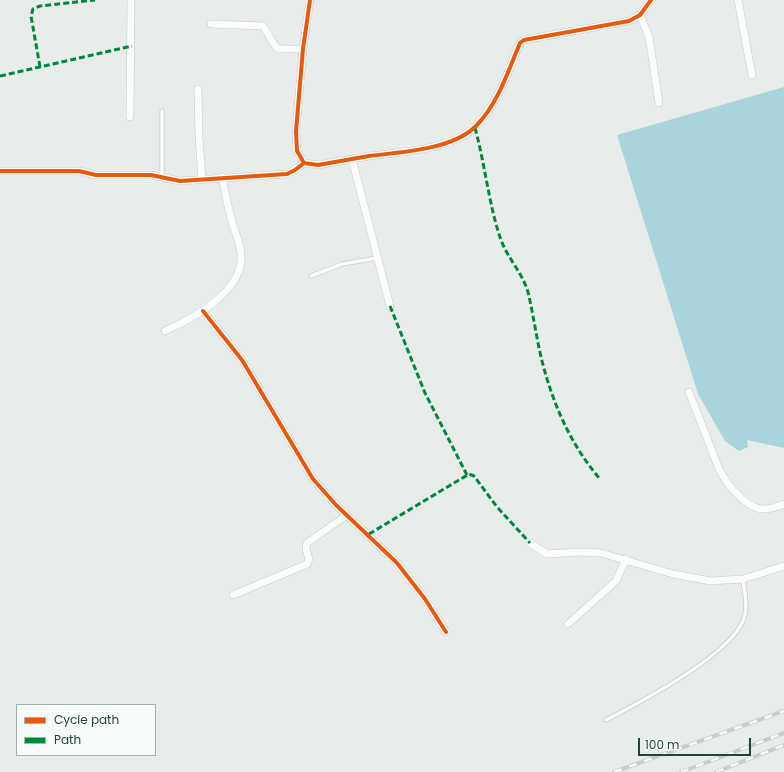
<!DOCTYPE html>
<html>
<head>
<meta charset="utf-8">
<style>
  body { margin:0 }
  #map { position:relative; width:784px; height:772px; overflow:hidden; background:#e8edeb; font-family:Poppins,sans-serif }
  canvas { display:block }
  .legend { position:absolute; left:16px; top:704px; width:140px; height:52px; box-sizing:border-box; background:#f7fbf9; border:1px solid #a3b1ad; margin:0; padding:5px 7px; list-style:none; font-size:12px; color:#24423a }
  .legend li { display:flex; align-items:center; gap:8px; height:20px }
  .legend b { width:20px; border:1px solid #a3b1ad }
  .scale { position:absolute; left:638px; top:738px; width:113px; height:18px; box-sizing:border-box; border:2px solid #24423a; border-top:0; padding-left:5px; font-size:12px; line-height:14px; white-space:nowrap; color:#24423a; -webkit-text-stroke:3px #f7fbf9; paint-order:stroke }
</style>
</head>
<body>
<div id="map">
<canvas width="784" height="772"></canvas>
<ul class="legend">
<li><b style="height:5px;background:#e8590c"></b>Cycle path</li>
<li><b style="height:5px;background:#00873e"></b>Path</li>
</ul>
<div class="scale">100 m</div>
</div>
<script>
const ctx = document.querySelector('canvas').getContext('2d');
ctx.lineJoin = 'round';
function fill(path, color) { ctx.fillStyle = color; ctx.fill(path, 'evenodd'); }
function stroke(path, color, width, dash) { ctx.strokeStyle = color; ctx.lineWidth = width; ctx.lineCap = dash ? 'butt' : 'round'; ctx.setLineDash(dash || []); ctx.stroke(path); }
fill(new Path2D(`
  M784,87V448L747,440L748,447L739,451L725,441L698,394L617,135Z`), '#a9d4db');
const service = new Path2D(`
  M162,177V111
  M311,276L342,264L377,258
  M606,720C639,703 737,652 745,615C748,604 744,590 743,579`);
const minor = new Path2D(`
  M310,0L303,49L296,131L297,151L304,163L318,165C335,162 352,159 369,156C401,152 452,150 476,126C498,104 508,71 520,43L524,40L629,21L640,15L651,0
  M738,0L752,75
  M640,15L649,37L659,103
  M211,24L263,26L276,47L280,49H303
  M198,89L199,137L202,179
  M130,117L131,0
  M352,159L390,306
  M0,171H79L96,175H151L180,181L287,174L295,170L304,163
  M203,311L242,360L313,479L336,505L397,563L425,599L446,632
  M165,331C192,319 244,291 241,255C241,244 235,233 232,222C228,207 225,192 222,177
  M689,392L719,469C727,484 746,510 765,509C771,509 778,506 784,504
  M530,543L547,554L580,552L601,553L673,574L711,581L743,579L784,566
  M233,595L307,564L309,559L306,549L307,543L347,515
  M568,624L616,581L626,559`);
stroke(service, '#c5cac8', 5);
stroke(minor, '#c5cac8', 8);
stroke(service, '#fcfcfc', 3.5);
stroke(minor, '#fcfcfc', 7);
const rail = new Path2D(`
  M614,772L784,711
  M681,772L784,733
  M716,772L784,745`);
stroke(rail, '#c9cdcc', 4);
stroke(rail, '#f7fbf9', 2.5, [8]);
stroke(new Path2D(`
  M40,67L31,16L33,9L40,6L95,0
  M0,76L132,46
  M475,128C485,164 489,206 501,240C508,259 522,272 528,292C533,313 536,335 541,357C552,402 570,444 600,479
  M390,306L425,393L467,475
  M369,534L469,474L474,476L497,507L530,543`), '#00873e', 3, [6, 3]);
stroke(new Path2D(`
  M310,0L303,49L296,131L297,151L304,163L318,165C335,162 352,159 369,156C401,152 452,150 476,126C498,104 508,71 520,43L524,40L629,21L640,15L651,0
  M0,171H79L96,175H151L180,181L287,174L295,170L304,163
  M203,311L242,360L313,479L336,505L397,563L425,599L446,632`), '#e8590c', 4);
</script>
</body>
</html>
